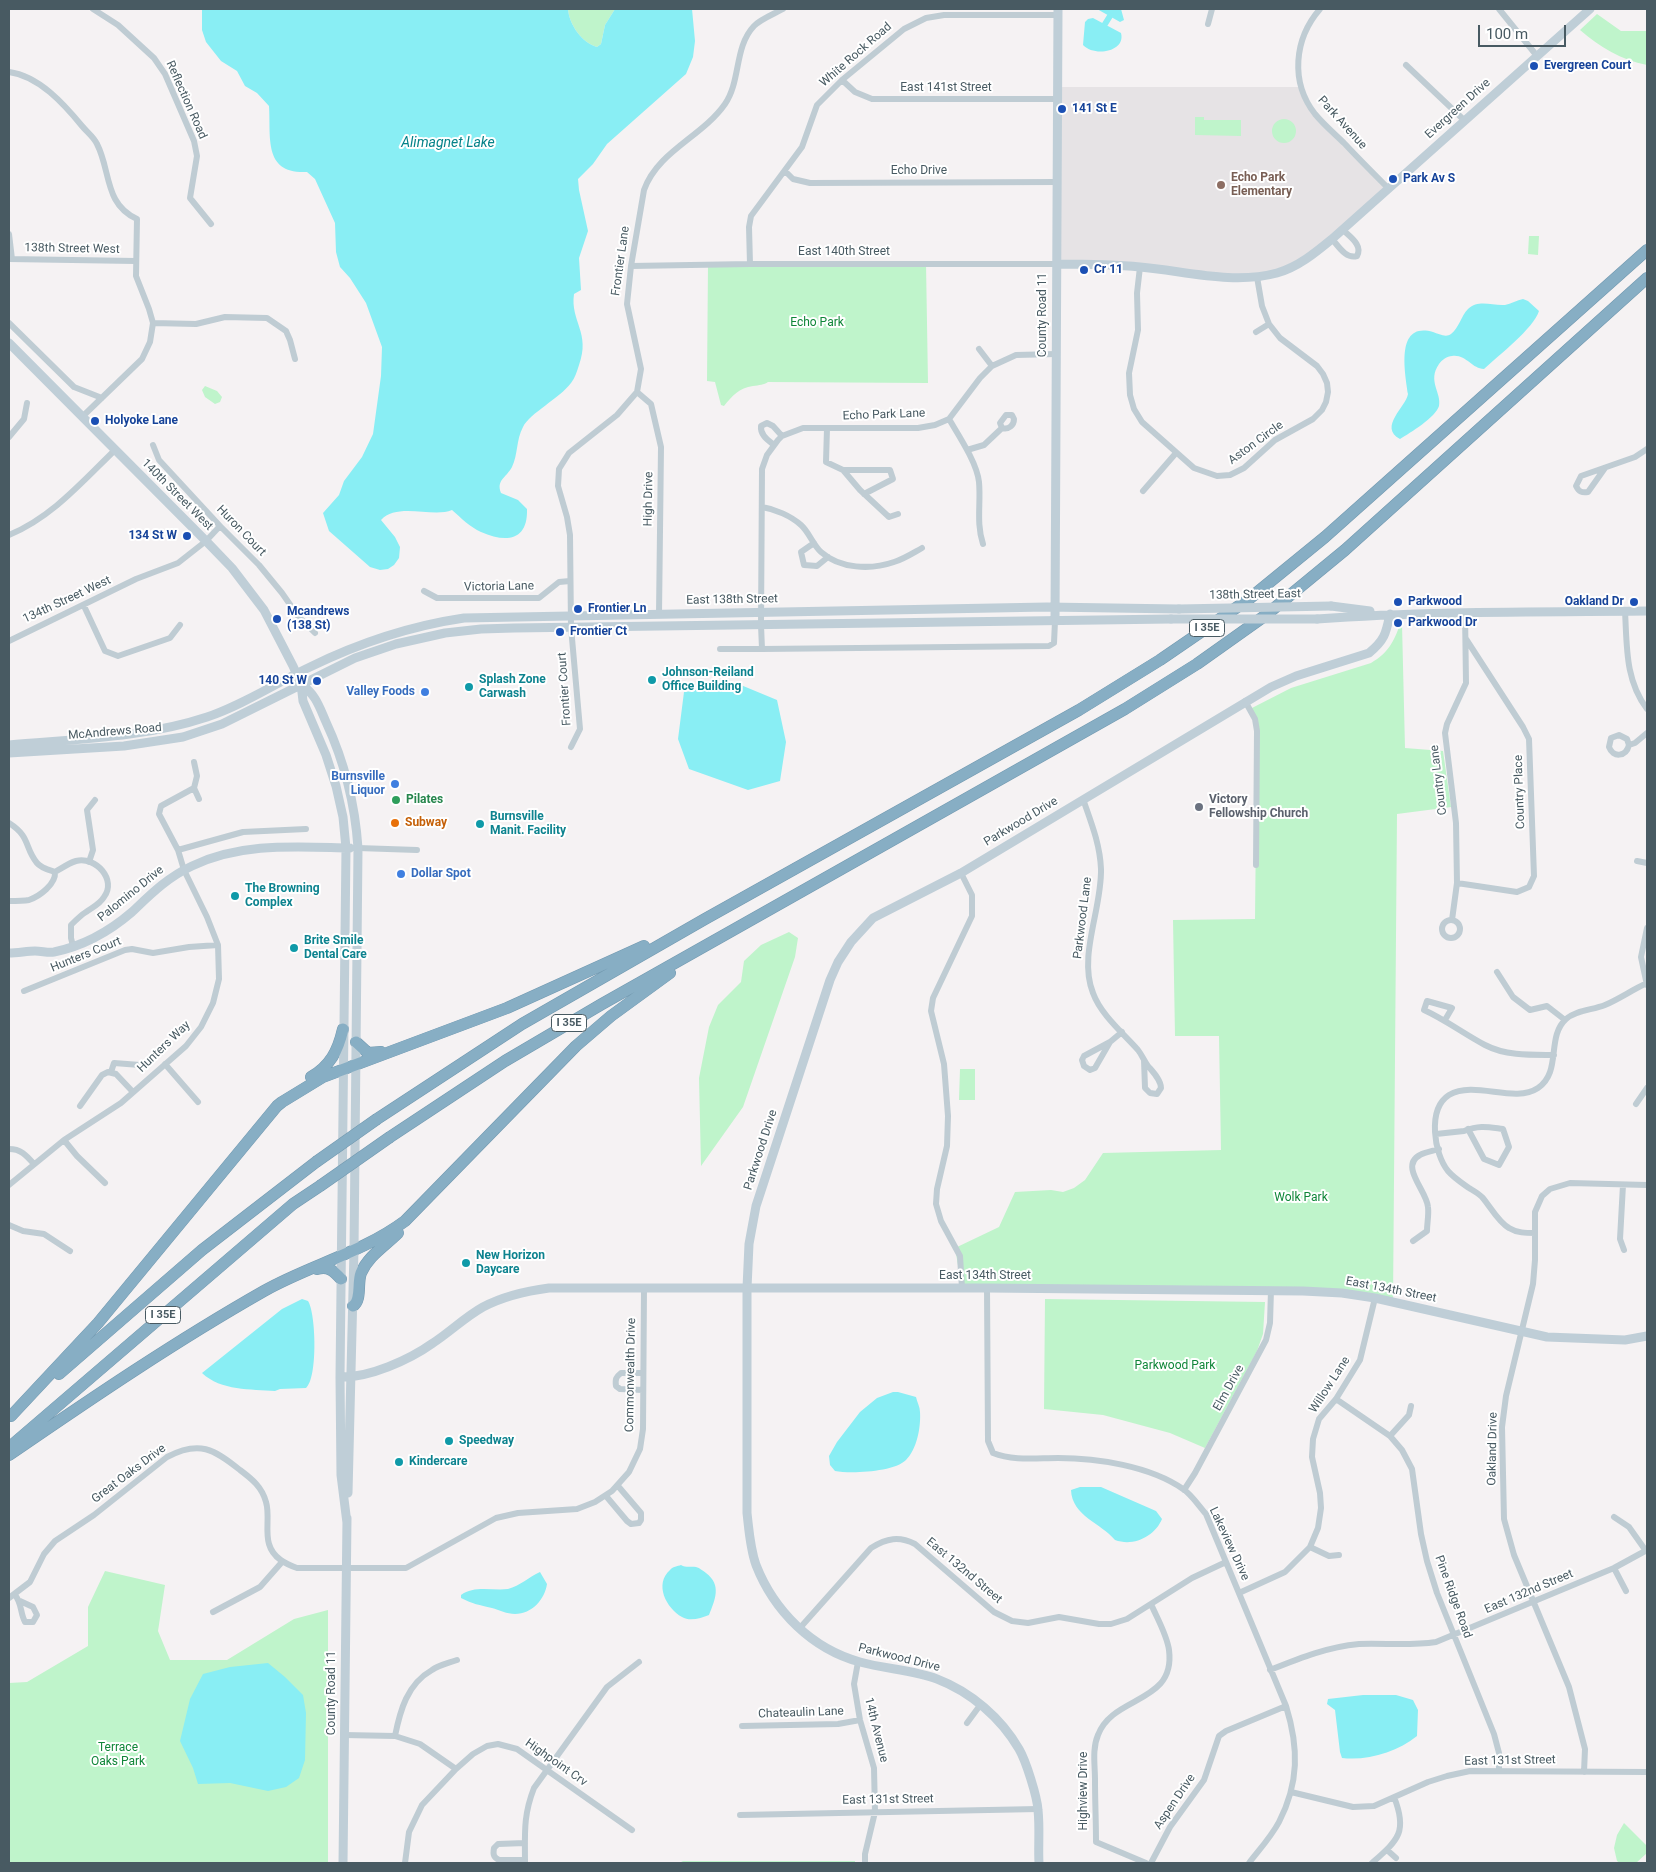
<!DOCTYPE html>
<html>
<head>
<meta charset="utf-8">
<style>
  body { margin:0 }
  #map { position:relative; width:1656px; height:1872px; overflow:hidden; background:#f5f2f3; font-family:Roboto,sans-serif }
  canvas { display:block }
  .frame { position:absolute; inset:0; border:10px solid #485a62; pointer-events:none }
  .scale { position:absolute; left:1478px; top:25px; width:88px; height:22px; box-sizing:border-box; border:2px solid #485a62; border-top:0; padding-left:6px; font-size:15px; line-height:18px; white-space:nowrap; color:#485a62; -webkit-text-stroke:4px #fff; paint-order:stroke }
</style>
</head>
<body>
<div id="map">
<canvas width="1656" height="1872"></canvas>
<div class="frame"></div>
<div class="scale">100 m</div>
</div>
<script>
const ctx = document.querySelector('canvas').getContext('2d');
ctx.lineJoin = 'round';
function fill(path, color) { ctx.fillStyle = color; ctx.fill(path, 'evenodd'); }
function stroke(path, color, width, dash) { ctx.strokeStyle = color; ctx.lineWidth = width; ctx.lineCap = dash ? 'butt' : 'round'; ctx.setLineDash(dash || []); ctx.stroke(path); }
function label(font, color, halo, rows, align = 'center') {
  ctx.font = font + ' Roboto,sans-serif'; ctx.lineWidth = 4; ctx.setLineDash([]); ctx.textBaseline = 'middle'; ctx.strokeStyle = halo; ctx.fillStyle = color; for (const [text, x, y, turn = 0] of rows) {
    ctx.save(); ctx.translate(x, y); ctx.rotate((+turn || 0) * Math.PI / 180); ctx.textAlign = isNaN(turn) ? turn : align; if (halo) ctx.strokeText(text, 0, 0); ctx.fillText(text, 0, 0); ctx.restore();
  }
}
fill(new Path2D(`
  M1057,87H1301L1315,114L1388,188L1299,263L1257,277L1056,264Z`), '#e6e3e5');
fill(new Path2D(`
  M568,9H615L605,25L601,44L597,47C582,43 569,24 568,9Z
  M1597,14L1621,31H1647V65C1621,60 1600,47 1580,30Z
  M1195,117H1204V120H1241V136L1195,135Z
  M1272 131a12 12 0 1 1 24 0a12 12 0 1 1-24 0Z
  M1529,236H1539L1538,255L1528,254Z
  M926,263L928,383L768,382C764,385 759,385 753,386C739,388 732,396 724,406L721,405L715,382L707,381L708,264Z
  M205,386L217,391L222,397L220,402L215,404L205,397L202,390Z
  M1400,624H1402L1405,748L1443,751L1451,807L1397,814L1393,1302L1342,1293L962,1288L955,1248L999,1227L1015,1192L1051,1190L1063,1192L1074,1188L1085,1180L1103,1153L1221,1150L1219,1036H1175L1173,920L1255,919L1257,731L1250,709L1291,688L1371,663C1388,653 1394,642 1400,624Z
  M789,932L798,938L795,957L743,1107L701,1166L699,1078L709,1027L718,1005L741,982L744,961L761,945Z
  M960,1069H975V1100H959Z
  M1045,1299L1265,1302L1263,1334L1257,1351L1205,1448L1170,1433L1103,1415L1044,1409Z
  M105,1571L165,1585L158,1631L170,1660H227L294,1619L328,1610V1863H9V1683L27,1682L88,1646V1607Z
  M1624,1823L1647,1846V1853L1636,1863H1620L1617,1861L1614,1848L1617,1835Z
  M683,1861H855V1863H679Z`), '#bff4cb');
fill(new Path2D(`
  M202,9H568C569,24 582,43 597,47L601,44L605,25L615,9H692L695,41L693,57L686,74L607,144L593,164L578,179L579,190L588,231L579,258L581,290L574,294C570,321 591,333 579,365C577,371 575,378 571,383C560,398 530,413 523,427C516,440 518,455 512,467C506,478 496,480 501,493L518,500L527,509C528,541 506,543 481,532C470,527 461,518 452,510C433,518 397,502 381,520L395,537L400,547L399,558L394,565L388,569L380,570L370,567L329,531L323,513L339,495L344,481L362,457L373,434L381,376L382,347L366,303L350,278L340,267L336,252L335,223L315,179L307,172C263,174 271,138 269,106L257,93L245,86L237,71L221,61L206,42L202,30Z
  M1097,9H1121L1124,20L1120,22Z
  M1093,18L1121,33C1126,52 1094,57 1083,45L1085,22L1088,19Z
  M1523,299L1528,301L1539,311C1534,328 1498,356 1484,369C1472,369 1466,354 1452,356C1447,356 1442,360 1439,364C1427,381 1442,393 1439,406C1436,417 1410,433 1400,439C1378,427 1406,407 1408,394C1405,372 1395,321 1433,332C1439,334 1446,338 1451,334C1459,328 1461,316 1468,309C1479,299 1492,306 1505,305C1511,304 1517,300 1523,299Z
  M736,683L777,700L786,742L780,781L748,790L689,769L678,739L684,692Z
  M302,1299L308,1301C316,1313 318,1378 306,1388L280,1389L275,1391C251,1389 221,1391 202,1373L282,1309Z
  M893,1392H898L916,1397C917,1402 920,1407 920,1412C921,1427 917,1449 906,1460C894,1472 851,1474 835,1471L830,1465L829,1456L837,1442L860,1412L877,1398Z
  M1080,1487H1101L1156,1511L1162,1519C1155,1536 1134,1547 1115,1540C1101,1523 1072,1516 1071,1490Z
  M681,1565C686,1568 691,1566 696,1567C700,1568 703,1571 706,1573C722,1585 715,1600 709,1615C701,1618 690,1622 682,1617C666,1608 654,1584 670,1570C672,1567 678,1566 681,1565Z
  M540,1572L547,1584C545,1599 532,1614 515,1614C507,1614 499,1610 492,1608C479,1605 473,1604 461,1598V1595C474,1585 493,1591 508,1589C520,1586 529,1577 540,1572Z
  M268,1663L285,1677L303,1695L306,1713L305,1760L299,1778L286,1787L268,1791L230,1783L198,1784L193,1768L180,1741L190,1699L203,1674L230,1667Z
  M1363,1695H1396L1413,1700L1418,1710L1417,1736C1397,1752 1368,1761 1342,1758L1340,1752L1335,1710L1327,1704L1328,1699Z`), '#89eef4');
stroke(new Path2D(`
  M1105,24L1110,16`), '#89eef4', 6);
const highway = new Path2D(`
  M356,1042L368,1053L381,1052
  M311,1077C330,1066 338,1051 343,1029
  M377,1119L522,1024L705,919L1079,710L1160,660L1249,599L1325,537L1647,250
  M390,1137L505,1061L602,1004L1125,709L1197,664L1266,615L1345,550L1647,278
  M317,1269C328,1266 333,1270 341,1279
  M353,1306C362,1300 357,1283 361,1273C368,1256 385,1246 398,1233
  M59,1374L202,1250L316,1162
  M11,1416L98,1323L277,1106L282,1102L323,1077L507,1008L644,946
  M12,1445L293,1204L320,1186
  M9,1455C92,1398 176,1341 264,1291C310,1265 362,1253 405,1221L576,1046L611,1016L670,973`);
stroke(highway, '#7299b0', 12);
stroke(new Path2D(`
  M93,9L118,25L154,58L165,74L194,141L197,156L190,198L211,224
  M1320,9C1294,39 1290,82 1315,114C1324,125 1335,134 1345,144C1359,159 1374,174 1388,188
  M1499,9L1537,56
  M1208,24L1212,9
  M1406,65L1464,120
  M9,72C39,76 64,104 82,126C87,132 94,137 97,144C111,171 104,204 137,219L136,276L149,309L153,323L150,342L142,359L82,417
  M842,80L855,92L872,99H1057
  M785,171L793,179L810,183L1057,182
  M9,234L12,259
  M1332,239C1339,247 1346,259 1357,256C1363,245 1350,237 1343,230
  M9,259L135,261
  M750,264L749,227L751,216L802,147L817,105L842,80L904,29L926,18L944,15H1058
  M631,266L750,264H1056
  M1140,267L1137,293L1138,330L1129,373L1130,395L1134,409L1142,422L1194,468L1217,476L1230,475L1244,468L1275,440L1313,419L1322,410L1326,402L1328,392L1327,383L1323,374L1317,366L1280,338L1269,324L1262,306L1257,277
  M9,323L74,387L102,398
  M153,323L196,324L225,317L267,318L286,331L290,340L295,359
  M1256,332L1269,324
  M979,349L992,366
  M637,392L651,404L661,447L659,614
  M949,419C959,436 977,463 979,482C981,503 976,523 983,544
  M827,428L826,462L843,470H890L893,479L864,494
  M9,437L24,419L27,403
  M153,445L159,460L220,526L259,565L282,593L298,616L315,633
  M774,445C768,440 760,435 761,426L767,423L773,426L782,436
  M967,450L984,445L1002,428C1009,430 1014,425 1014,419L1012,415H1006L1000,423L1002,428
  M1605,468L1588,492C1582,493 1579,492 1576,486L1581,476L1635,457L1647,449
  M843,470L860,490L889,517L898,514
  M1143,491L1176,453
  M762,507C775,509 791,516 801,525C809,532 813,545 821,552C840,569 871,570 894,562C904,559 913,553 922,548
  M9,535C51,518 82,482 115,450
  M814,543L801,552L804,565L817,566L828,557
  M424,591L437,598H539L559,582L570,581
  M84,606L105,651L118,656L170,638L180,625
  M1625,611C1627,646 1625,680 1647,709
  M1055,621L1054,643L1049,646L762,649L761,625L762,469L767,455L778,440L782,436L803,428H918L935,425L949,419L980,378L992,366L1016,355L1056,354
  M9,641L136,579L178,563L206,541L220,526
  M720,649H762
  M1245,701L1255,719L1257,731L1256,865
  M1629,745L1627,739L1619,735L1611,738L1609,747C1613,758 1626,757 1629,745L1635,743L1647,733
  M571,747L580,729L571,627L570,535L567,517L558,486L559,469L569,453L617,415L637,392L641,369L627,304L631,266L644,190C658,151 702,137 725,104C741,81 734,47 754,26C761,19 774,14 783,9
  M194,762L197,776L194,788L199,799
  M1083,799C1091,822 1100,844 1101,869C1102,909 1078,956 1093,993C1101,1015 1123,1033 1138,1050C1142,1055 1144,1061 1148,1066C1153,1072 1161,1080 1161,1088L1157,1094L1150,1093L1145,1088L1144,1060
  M9,823C31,837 24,847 37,863C41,868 49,870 55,872C62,868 69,863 76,861C96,856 117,880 104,897C100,904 93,907 86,912C81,915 76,920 71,925V938L73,946
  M358,848L417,850
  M178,850L243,832L306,829
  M1637,861L1647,863
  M89,862L93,850L87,810L95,800
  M961,873L972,895V916L933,998L931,1011L944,1064L948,1116L947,1146L937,1189L936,1204L941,1221L960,1256L962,1288
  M1457,883L1517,892L1529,887L1534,876L1529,739L1523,727L1466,639
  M9,901C15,901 23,901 29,900C40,896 56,884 55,872
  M1452,920L1457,883L1456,823L1445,733L1447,724L1466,683L1465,612
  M1442 929a9 9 0 1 1 18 0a9 9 0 1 1-18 0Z
  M1497,972L1513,997L1530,1010L1547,1006L1565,1020
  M1647,985L1641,957L1647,928
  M24,991L125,950L132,949L153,953L189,947L218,945
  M1445,1020L1452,1008L1427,1001L1424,1010C1446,1020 1464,1034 1485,1045C1506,1056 1531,1055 1554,1055
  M1110,1042L1095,1068L1090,1070L1084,1066L1082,1060L1084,1056L1110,1042L1122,1032
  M165,1064L198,1102
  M111,1072L114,1063L140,1065
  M1636,1104L1647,1088
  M80,1106L102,1075L108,1072L116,1074L133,1092
  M1436,1134L1464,1131C1480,1125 1487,1127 1503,1129L1509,1147L1499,1165L1484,1159L1468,1129
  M64,1140L77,1156L105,1183
  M9,1149C21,1149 26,1155 34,1164
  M9,1185L64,1140L121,1103L186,1046L201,1027L213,1003L219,979L218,945L207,917L184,870L178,850L159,814L161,806L194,788
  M1623,1185L1620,1239L1624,1250
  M9,1225L23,1231L44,1234L70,1251
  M1535,1233C1526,1233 1517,1233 1509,1228C1498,1222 1490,1206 1482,1197C1478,1193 1474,1191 1469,1188C1462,1183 1454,1178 1448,1171C1434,1154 1427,1109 1449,1095C1475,1080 1514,1104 1538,1088C1562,1072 1546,1037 1566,1019C1576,1010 1593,1010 1605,1005C1619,999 1632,990 1645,984
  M1413,1241L1427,1231C1427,1223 1429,1215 1428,1207C1427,1191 1399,1166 1420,1155C1425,1152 1433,1151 1439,1149
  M987,1288L988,1441L993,1453C1013,1461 1036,1458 1058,1458C1097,1458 1150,1466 1183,1489C1191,1494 1199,1506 1206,1514L1286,1706C1299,1748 1299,1783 1279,1822C1271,1837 1259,1850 1249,1863
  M643,1373H621C616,1377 615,1379 616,1386L620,1389L643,1390
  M1336,1399L1390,1436L1402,1450L1412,1469L1421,1534L1427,1561L1437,1593L1494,1734L1499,1753V1771
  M1390,1436L1409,1415L1411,1406
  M1184,1490L1195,1473L1266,1340L1270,1323L1271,1290
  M606,1496L627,1521L631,1524L639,1523L641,1520V1513L618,1486
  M1614,1517L1629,1527L1646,1551
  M1310,1547L1329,1556L1339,1555
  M1614,1568L1626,1591
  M1239,1593L1285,1572L1310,1547L1318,1528L1321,1508L1320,1493L1312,1457L1313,1439L1319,1419L1336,1399L1360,1360L1375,1298
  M15,1595C22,1603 20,1613 25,1622H33L37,1615L33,1607L20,1601
  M9,1598L30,1582L44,1554L55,1541L94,1515L167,1457C199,1440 214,1449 240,1470C252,1479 262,1487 266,1502C270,1515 265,1531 269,1544C273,1558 286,1564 297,1568H406L496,1518L518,1513L577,1509L595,1502L612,1491L629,1472L640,1449L643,1429L644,1288
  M213,1612L260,1587L282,1562
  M799,1629L871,1548C887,1538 899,1536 915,1544L994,1612L1012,1621L1028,1623L1059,1617L1099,1624H1111L1127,1619L1192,1578L1226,1562
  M858,1662L854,1684L860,1720L874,1768L875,1812L865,1854V1863
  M1270,1670C1300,1658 1327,1647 1359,1644C1385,1643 1410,1646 1436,1642L1614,1568L1647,1550
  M967,1723L981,1704
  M742,1726L838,1724L860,1720
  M344,1735L395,1736L420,1744L456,1769
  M395,1736C400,1711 407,1684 432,1670C439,1665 449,1663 457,1660
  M1584,1772L1585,1749L1569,1687L1514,1555L1504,1519L1502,1427L1506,1396L1533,1284L1535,1260V1212L1542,1196L1550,1189L1570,1183L1647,1185
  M1291,1792L1353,1807L1374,1806L1428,1782L1447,1776L1470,1771L1647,1772
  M740,1815L1038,1809
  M525,1843L498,1844L494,1848C493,1854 493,1857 499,1860H525
  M1387,1850L1396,1858
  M405,1863L409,1832L422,1805L456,1769L473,1754L487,1746L498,1744L517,1749L632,1830
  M525,1863C525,1834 523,1816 534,1788L607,1687L639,1662
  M1146,1863L1096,1842C1096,1821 1095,1801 1095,1780C1095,1765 1092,1749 1098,1735C1113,1695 1176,1704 1169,1650C1167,1635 1157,1618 1151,1604
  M1151,1863L1170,1827L1204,1780L1219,1736L1226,1731L1286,1706
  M1372,1863C1398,1840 1408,1832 1394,1797`), '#bfccd3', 6);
stroke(new Path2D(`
  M1056,264C1084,264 1112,264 1140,267C1185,271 1233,285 1277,273C1298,267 1315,253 1332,239L1590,9
  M9,343L206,541L232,568L264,610L293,666L301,684L303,701L326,755L336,786L343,817L346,848L340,1377L341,1475L347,1523
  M1331,606L1370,611
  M1317,619C1427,611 1537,612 1647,611
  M1055,621L1058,9
  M301,684C316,695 319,706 326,722C345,763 355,803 358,848L354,1250L348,1493
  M9,745C75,739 144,738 207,717C243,705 276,683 310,667C359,643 410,626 464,618L1047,607L1179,609
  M9,753L124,746L183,737L222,724L355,658L396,644L445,633L481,629L514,628L1171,619
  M9,953C18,953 27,951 35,951C42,951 48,953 54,952C83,946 110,931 132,912C151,894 168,877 192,866C242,842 297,847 350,848
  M340,1377C369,1378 409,1360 433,1343C450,1332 465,1317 483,1307C504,1296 526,1291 549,1288H987L1303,1291L1342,1293L1375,1298L1547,1337L1625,1340L1647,1336
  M343,1863L347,1518
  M1039,1863C1038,1846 1040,1828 1038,1810C1037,1796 1026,1761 1019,1749C1001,1718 971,1692 937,1679C913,1670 885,1669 860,1662C812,1649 774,1611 756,1565C750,1548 749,1530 747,1513V1288L749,1244L756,1206L830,980L838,962L851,942L873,918L961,873L1271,687L1296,676L1369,653C1385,640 1386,633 1390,614`), '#bfced7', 9);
stroke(highway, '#87aec4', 11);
const highwayBridge = new Path2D(`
  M316,1162L377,1119
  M320,1186L390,1137`);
stroke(highwayBridge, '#7299b0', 12, []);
stroke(new Path2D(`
  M1179,609L1331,606
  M1171,619H1317`), '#bfced7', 9);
stroke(highwayBridge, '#87aec4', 11);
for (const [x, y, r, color] of [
  [1534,66,5,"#1a4fb4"],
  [1062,109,5,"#1a4fb4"],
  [1393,179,5,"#1a4fb4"],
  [1221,185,5,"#8d6e63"],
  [1084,270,5,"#1a4fb4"],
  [95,421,5,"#1a4fb4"],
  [187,536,5,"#1a4fb4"],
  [1398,602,5,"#1a4fb4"],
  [1634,602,5,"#1a4fb4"],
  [578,609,5,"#1a4fb4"],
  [277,619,5,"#1a4fb4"],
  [1398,623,5,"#1a4fb4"],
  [560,632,5,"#1a4fb4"],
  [652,680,5,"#0f9aa8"],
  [317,681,5,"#1a4fb4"],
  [469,687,5,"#0f9aa8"],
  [425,692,5,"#3f7fe0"],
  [395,784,5,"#3f7fe0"],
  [396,800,5,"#2e9e5b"],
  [1199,807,5,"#6b7280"],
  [395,823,5,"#e8710a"],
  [480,824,5,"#0f9aa8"],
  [401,874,5,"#3f7fe0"],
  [235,896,5,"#0f9aa8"],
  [294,948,5,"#0f9aa8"],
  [466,1263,5,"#0f9aa8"],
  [449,1441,5,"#0f9aa8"],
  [399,1462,5,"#0f9aa8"]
]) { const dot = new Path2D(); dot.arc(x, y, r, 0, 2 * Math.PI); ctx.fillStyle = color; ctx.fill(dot); stroke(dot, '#fff', 2); }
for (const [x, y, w] of [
  [1207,628,35],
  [569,1023,35],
  [163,1315,35]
]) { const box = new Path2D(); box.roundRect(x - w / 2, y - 8.5, w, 17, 4); ctx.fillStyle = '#fff'; ctx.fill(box); stroke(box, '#485a62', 1); }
label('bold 11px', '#485a62', null, [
  ["I 35E",1207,628],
  ["I 35E",569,1023],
  ["I 35E",163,1315]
]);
label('12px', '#485a62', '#fff', [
  ["White Rock Road",856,55,-41],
  ["East 141st Street",946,88],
  ["Reflection Road",186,100,66],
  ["Evergreen Drive",1458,109,-42],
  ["Park Avenue",1342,123,48],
  ["Echo Drive",919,171],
  ["138th Street West",72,249,1],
  ["East 140th Street",844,252],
  ["Frontier Lane",621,261,-82],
  ["County Road 11",1043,315,-90],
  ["Echo Park Lane",884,415,-2],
  ["Aston Circle",1256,443,-36],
  ["140th Street West",177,495,45],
  ["High Drive",649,499,-89],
  ["Huron Court",241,531,46],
  ["Victoria Lane",499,587,-1],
  ["138th Street East",1255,595,-1],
  ["134th Street West",67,600,-25],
  ["East 138th Street",732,600,-1],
  ["Frontier Court",565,689,-94],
  ["McAndrews Road",115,732,-5],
  ["Country Lane",1439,780,-97],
  ["Country Place",1520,792,-92],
  ["Parkwood Drive",1021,822,-31],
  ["Palomino Drive",131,894,-39],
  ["Parkwood Lane",1083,918,-83],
  ["Hunters Court",86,955,-22],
  ["Hunters Way",164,1047,-44],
  ["Parkwood Drive",761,1150,-72],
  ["East 134th Street",985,1276],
  ["East 134th Street",1391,1290,11],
  ["Commonwealth Drive",631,1375,-89],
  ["Willow Lane",1330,1385,-57],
  ["Elm Drive",1229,1388,-61],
  ["Oakland Drive",1493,1449,-89],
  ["Great Oaks Drive",129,1474,-37],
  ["Lakeview Drive",1229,1544,65],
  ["East 132nd Street",964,1571,40],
  ["East 132nd Street",1529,1592,-23],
  ["Pine Ridge Road",1453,1597,70],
  ["Parkwood Drive",899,1658,14],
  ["County Road 11",332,1693,-90],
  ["Chateaulin Lane",801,1713,-2],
  ["14th Avenue",876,1730,76],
  ["East 131st Street",1510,1761,-1],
  ["Highpoint Crv",556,1763,35],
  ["Highview Drive",1084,1791,-90],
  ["East 131st Street",888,1800,-1],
  ["Aspen Drive",1175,1802,-56]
]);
label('bold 12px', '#164399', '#fff', [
  ["Evergreen Court",1544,66],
  ["141 St E",1072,109],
  ["Park Av S",1403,179],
  ["Cr 11",1094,270],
  ["Holyoke Lane",105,421],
  ["134 St W",177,536,"right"],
  ["Parkwood",1408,602],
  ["Oakland Dr",1624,602,"right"],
  ["Frontier Ln",588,609],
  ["Mcandrews",287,612],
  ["(138 St)",287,626],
  ["Parkwood Dr",1408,623],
  ["Frontier Ct",570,632],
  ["140 St W",307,681,"right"]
], 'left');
label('bold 12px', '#785e54', '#fff', [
  ["Echo Park",1231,178],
  ["Elementary",1231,192]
], 'left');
label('12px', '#108639', '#fff', [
  ["Echo Park",817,323],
  ["Wolk Park",1301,1198],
  ["Parkwood Park",1175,1366],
  ["Terrace",118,1748],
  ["Oaks Park",118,1762]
]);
label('bold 12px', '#0d838f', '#fff', [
  ["Johnson-Reiland",662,673],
  ["Office Building",662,687],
  ["Splash Zone",479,680],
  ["Carwash",479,694],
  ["Burnsville",490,817],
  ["Manit. Facility",490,831],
  ["The Browning",245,889],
  ["Complex",245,903],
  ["Brite Smile",304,941],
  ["Dental Care",304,955],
  ["New Horizon",476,1256],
  ["Daycare",476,1270],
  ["Speedway",459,1441],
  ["Kindercare",409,1462]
], 'left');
label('bold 12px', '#366cbe', '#fff', [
  ["Valley Foods",415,692],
  ["Burnsville",385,777],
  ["Liquor",385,791],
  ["Dollar Spot",411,874,"left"]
], 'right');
label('bold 12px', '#27864d', '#fff', [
  ["Pilates",406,800]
], 'left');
label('bold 12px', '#5b616d', '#fff', [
  ["Victory",1209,800],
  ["Fellowship Church",1209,814]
], 'left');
label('bold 12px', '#c56008', '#fff', [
  ["Subway",405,823]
], 'left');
label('italic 14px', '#058289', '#fff', [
  ["Alimagnet Lake",448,143]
]);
</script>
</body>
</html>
